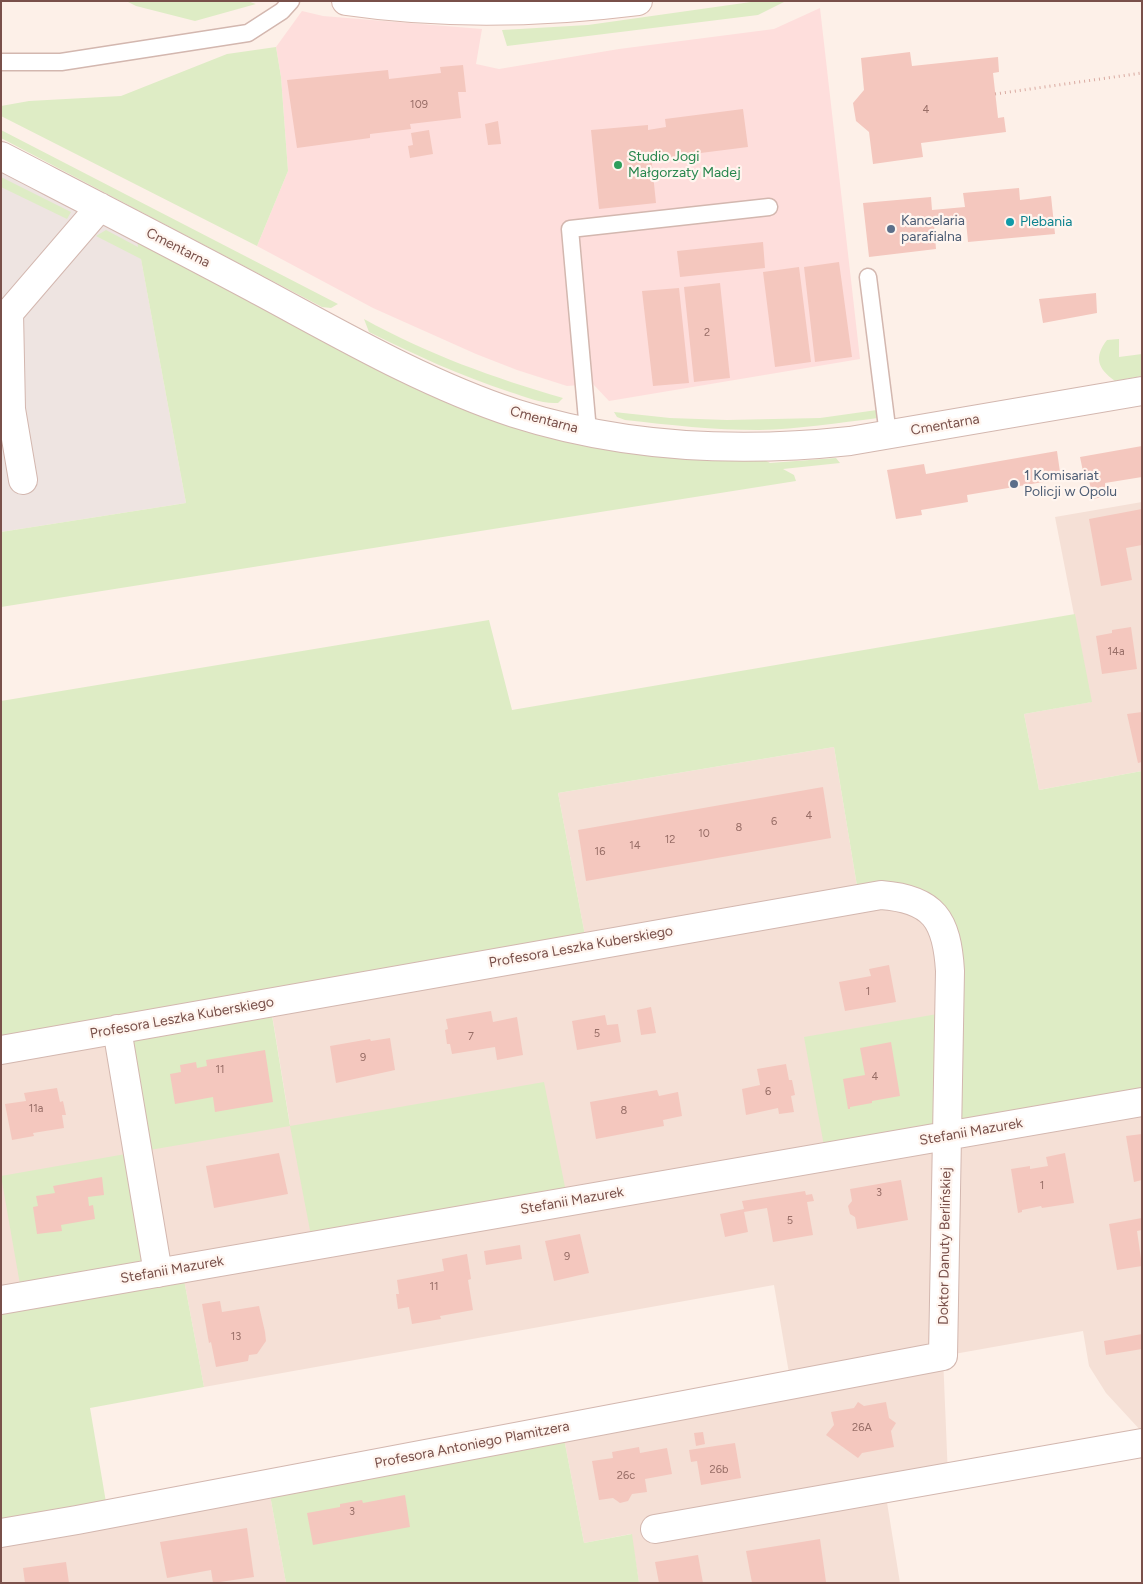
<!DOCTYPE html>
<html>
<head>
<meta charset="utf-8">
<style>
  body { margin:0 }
  #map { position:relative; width:1143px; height:1584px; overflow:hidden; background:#fdf0e8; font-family:Figtree,sans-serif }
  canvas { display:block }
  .frame { position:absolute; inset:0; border:2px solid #79504a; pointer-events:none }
</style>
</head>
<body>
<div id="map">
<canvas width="1143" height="1584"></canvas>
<div class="frame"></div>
</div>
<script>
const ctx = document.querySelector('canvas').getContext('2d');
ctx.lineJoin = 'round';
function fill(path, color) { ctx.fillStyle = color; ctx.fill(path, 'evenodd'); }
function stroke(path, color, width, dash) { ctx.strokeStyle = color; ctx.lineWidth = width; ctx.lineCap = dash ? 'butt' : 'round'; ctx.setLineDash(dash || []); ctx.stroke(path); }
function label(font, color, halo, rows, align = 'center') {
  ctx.font = font + ' Figtree,sans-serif'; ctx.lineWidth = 4.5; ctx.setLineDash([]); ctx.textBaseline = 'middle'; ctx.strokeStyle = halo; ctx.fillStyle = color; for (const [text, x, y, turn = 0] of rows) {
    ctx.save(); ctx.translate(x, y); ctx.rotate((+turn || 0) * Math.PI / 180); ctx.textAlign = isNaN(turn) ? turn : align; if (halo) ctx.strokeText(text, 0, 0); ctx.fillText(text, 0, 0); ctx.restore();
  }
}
fill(new Path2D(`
  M1142,502V771L1039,790L1024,714L1091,702L1055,517Z
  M834,747L859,898L896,896L1142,1102V1432L1106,1393L1089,1366L1083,1331L943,1356L948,1477L885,1490L900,1583H639L631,1534L584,1543L562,1428L791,1385L774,1285L204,1387L182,1269L1,1300V1050L117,1029L290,1125L270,1002L587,946L558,793Z
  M268,1484L286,1583H1V1533Z`), '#f5e0d6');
fill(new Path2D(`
  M820,8L860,359L609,401L593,384L567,386L517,370L476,354L373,308L257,246L288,171L281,77L276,47L302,11L323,16L482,29L476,64L499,69L619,49L774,29Z`), '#fededc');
fill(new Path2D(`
  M1,156L135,226L186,503L1,532Z`), '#eee4e1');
fill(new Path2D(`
  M126,1H247L256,4L195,21L136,6Z
  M758,1H786L758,15L507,46L502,30L588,25Z
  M276,47L281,77L288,171L257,246L1,116V106L29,101L121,96L227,54Z
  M1,130L338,304L331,308L322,307L1,138Z
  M1,177L71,212L67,219L1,187Z
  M135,226L488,403L741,447L770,463L836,458L840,463L783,469L794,475L796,481L1,607V532L186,503L141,259L96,236L106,230L138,247Z
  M364,319C427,354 494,378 563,398L558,403C541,404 526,397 510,392C461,376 415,355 369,332Z
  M1119,339V357L1142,354V376L1115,381C1097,368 1094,357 1107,340Z
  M877,410L878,418C838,423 799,429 759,430C714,430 669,425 625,420L617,417L614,412L670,418L727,420L820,418Z
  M1075,614L1092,702L1024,714L1039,790L1142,771V1102L826,1157L804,1037L949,1012L936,916L859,898L834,747L558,793L587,946L270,1003L290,1126L544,1082L568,1202L313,1246L290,1126L138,1152L158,1272L182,1269L204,1387L90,1408L108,1514L1,1533V1300L22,1296L1,1176L137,1152L117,1029L1,1050V701L489,620L512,710Z
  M562,1428L584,1543L632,1534L639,1583H286L268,1484Z`), '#deecc5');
fill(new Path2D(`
  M910,52L912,66L998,57L999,72L993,73L998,118L1004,117L1006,132L921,143L923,157L873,164L869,132L856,121L853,103L864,90L861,58Z
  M463,65L466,92H458L461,118L410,124L411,129L370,134V138L297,148L287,80L388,70L389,79L441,73L440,67Z
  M743,109L748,147L669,157V154L651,155L656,203L599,209L591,130L648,125V130L666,127L665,119Z
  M498,121L501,144L488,145L485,124Z
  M429,130L433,154L410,158L408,146L413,145L411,133Z
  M1019,188L1020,200L1051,196L1055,234L968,242L966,221L934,224L936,249L869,257L863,203L931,197L932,210L965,207L963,193Z
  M763,242L765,268L680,277L677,251Z
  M839,262L852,357L815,362L804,267Z
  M799,267L811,362L775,367L763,272Z
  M720,283L730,378L694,382L684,287Z
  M679,288L689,383L653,386L642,291Z
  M1096,293L1097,313L1043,323L1039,299Z
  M1142,446V477L1105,483L1107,496L1093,499L1089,480L1085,481L1080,457Z
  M1057,451L1061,479L967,495L968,502L921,510L922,515L896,519L887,470L924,464L926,474Z
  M1142,509V545L1126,548L1132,580L1101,586L1089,519Z
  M1131,627L1137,669L1102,674L1096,636L1112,633V630Z
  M1142,712V762L1138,763L1127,714Z
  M823,787L831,838L586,881L578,830Z
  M889,965L896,1002L845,1011L839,982L871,976L869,969Z
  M651,1007L656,1033L641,1035L637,1010Z
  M491,1011L493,1022L517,1017L523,1055L497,1060L495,1047L452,1054L450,1044H447L445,1030L448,1029L446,1019Z
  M605,1015L607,1025L618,1024L621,1042L577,1050L572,1021Z
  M390,1038L395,1070L336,1083L330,1046L370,1039L371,1041Z
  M891,1042L900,1096L872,1101V1103L850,1107V1109H848L843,1079L865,1075L860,1048Z
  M265,1050L273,1102L215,1112L213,1097L175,1104L170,1074L181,1072L180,1065L196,1062L197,1068L207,1066L206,1060Z
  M786,1064L789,1080H792L795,1095L791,1096L794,1112L779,1114L778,1108L746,1115L742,1089L760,1085L757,1069Z
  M57,1088L60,1102L63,1101L66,1115H62L64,1128L33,1133L34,1136L12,1140L5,1104L26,1101L24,1093Z
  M657,1090L659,1096L678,1092L682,1116L663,1120L664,1126L596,1139L590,1102Z
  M1142,1134V1180L1134,1182L1126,1136Z
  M279,1153L288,1194L214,1208L206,1166Z
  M1065,1153L1074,1203L1042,1208L1041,1206L1022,1210V1212L1018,1213L1011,1169L1030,1166V1169L1048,1166L1046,1157Z
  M102,1177L104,1195L88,1197L89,1206L93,1205L95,1219L61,1225L62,1231L37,1234L33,1207L38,1206L36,1196L55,1193L53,1186Z
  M901,1180L908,1220L857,1229L855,1217L850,1214L848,1206L852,1201L850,1189Z
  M805,1191L806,1195L812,1194L814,1201L807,1202L813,1235L773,1242L767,1208L744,1212L748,1232L725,1237L720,1214L744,1209L742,1201Z
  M1142,1218V1230L1137,1231L1142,1266L1117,1270L1109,1224Z
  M580,1234L589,1273L554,1281L545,1241Z
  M520,1245L522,1259L486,1265L484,1251Z
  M467,1254L471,1279L468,1280L473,1310L440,1316L441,1319L412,1324L409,1307L398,1309L396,1294H399L397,1280L444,1271L442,1259Z
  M220,1301L222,1312L259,1306L265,1332L266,1341L257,1354L249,1355L248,1361L216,1367L211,1342L209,1343L202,1304Z
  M1142,1334V1349L1106,1355L1104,1341Z
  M858,1402L864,1406L886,1402L889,1418L896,1423L891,1431L894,1447L862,1453L858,1458L826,1435L834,1425L831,1412L854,1408Z
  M703,1432L705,1444L696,1446L694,1433Z
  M735,1443L741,1478L701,1485L697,1461L691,1462L689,1450Z
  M639,1447L640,1453L667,1448L672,1474L645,1479L647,1492L632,1494L628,1501L620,1503L613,1498L599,1500L592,1461L613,1458L612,1452Z
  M405,1495L410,1527L313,1545L307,1513L340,1507V1504L362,1500L363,1503Z
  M247,1528L254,1577L213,1583L211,1570L167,1578L160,1542Z
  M820,1539L826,1582L752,1583L746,1551Z
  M698,1555L703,1583H659L655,1562Z
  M66,1562L69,1583H25L23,1568Z`), '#f4c7be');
const lane = new Path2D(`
  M1,62H61L248,33L282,11L291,1
  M868,277L888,435
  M588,431L570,229L769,207`);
const street = new Path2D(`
  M1,156C86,200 170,243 254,288C338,333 423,383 514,413C623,448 737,453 850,441L1142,391
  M23,480L11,409L9,313L100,207
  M117,1029L158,1273
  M1,1050L881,895C934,899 947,920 950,971L943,1356L77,1520L1,1533
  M1,1300L1142,1102
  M655,1529L1142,1443`);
const secondary = new Path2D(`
  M346,1C442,15 542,13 638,1`);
stroke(lane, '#d3b7af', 19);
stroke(street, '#d3b7af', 30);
stroke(secondary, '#d8b8af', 30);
stroke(new Path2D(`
  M995,94L1142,73`), '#d9aaa1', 3, [1, 4]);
stroke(lane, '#fff', 16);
stroke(street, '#fff', 28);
stroke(secondary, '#fff', 28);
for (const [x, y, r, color] of [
  [618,165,5,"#2e9e5b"],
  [1010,222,5,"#0f9aa8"],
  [891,229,5,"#5c6f8a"],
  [1014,484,5,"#5c6f8a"]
]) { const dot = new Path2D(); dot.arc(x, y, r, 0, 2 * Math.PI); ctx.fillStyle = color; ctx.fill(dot); stroke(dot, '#fff5ef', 2); }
label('11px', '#986e67', null, [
  ["109",419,105],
  ["4",926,110],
  ["2",707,333],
  ["14a",1116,652],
  ["4",809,816],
  ["6",774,822],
  ["8",739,828],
  ["10",704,834],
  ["12",670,840],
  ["14",635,846],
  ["16",600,852],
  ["1",868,992],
  ["5",597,1034],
  ["7",471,1037],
  ["9",363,1058],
  ["11",220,1070],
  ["4",875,1077],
  ["6",768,1092],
  ["11a",36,1109],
  ["8",624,1111],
  ["1",1042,1186],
  ["3",879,1193],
  ["5",790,1221],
  ["9",567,1257],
  ["11",434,1287],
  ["13",236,1337],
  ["26A",862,1428],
  ["26b",719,1470],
  ["26c",626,1476],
  ["3",352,1512]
]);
label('14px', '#27864d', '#fff5ef', [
  ["Studio Jogi",628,157],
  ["Małgorzaty Madej",628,173]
], 'left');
label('14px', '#4e5e75', '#fff5ef', [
  ["Kancelaria",901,221],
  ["parafialna",901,237],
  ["1 Komisariat",1024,476],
  ["Policji w Opolu",1024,492]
], 'left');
label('14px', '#0d838f', '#fff5ef', [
  ["Plebania",1020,222]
], 'left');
label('14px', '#79504a', '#fff5ef', [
  ["Cmentarna",178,248,27],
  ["Cmentarna",544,420,15],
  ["Cmentarna",945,425,-10],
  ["Profesora Leszka Kuberskiego",581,947,-10],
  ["Profesora Leszka Kuberskiego",182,1018,-10],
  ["Stefanii Mazurek",971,1132,-10],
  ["Stefanii Mazurek",572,1201,-10],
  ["Doktor Danuty Berlińskiej",945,1246,-89],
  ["Stefanii Mazurek",172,1270,-10],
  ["Profesora Antoniego Plamitzera",472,1445,-11]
]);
</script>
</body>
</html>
